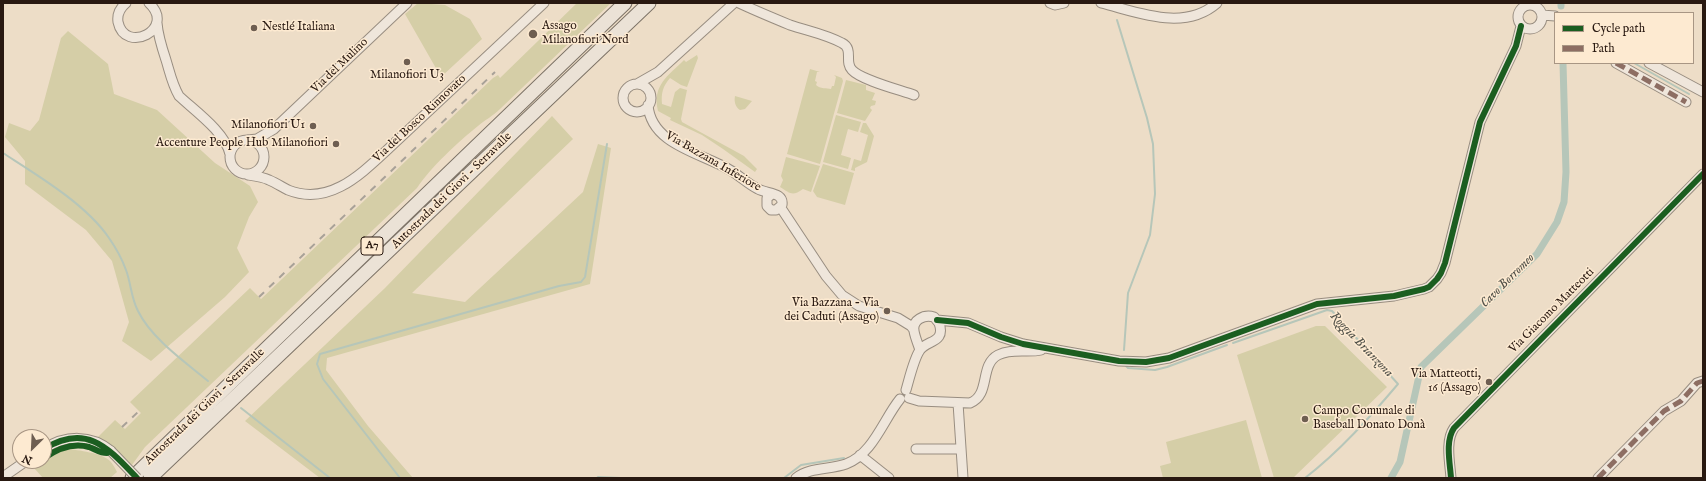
<!DOCTYPE html>
<html>
<head>
<meta charset="utf-8">
<style>
  body { margin:0 }
  #map { position:relative; width:1706px; height:481px; overflow:hidden; background:#edddc7; font-family:"IM FELL English",serif }
  canvas { display:block }
  .frame { position:absolute; inset:0; border:4px solid #291911; pointer-events:none }
  .legend { position:absolute; left:1554px; top:12px; width:140px; height:52px; box-sizing:border-box; background:#fdead1; border:1px solid #a89684; margin:0; padding:5px 7px; list-style:none; font-size:12px; color:#291911 }
  .legend li { display:flex; align-items:center; gap:8px; height:20px }
  .legend b { width:20px; border:1px solid #a89684 }
  .north { position:absolute; left:12px; top:429px; width:40px; height:40px; box-sizing:border-box; background:#fdead1; border:1px solid #a89684; border-radius:50%; rotate:204deg; font-size:11px; font-weight:700; line-height:16px; text-align:center; color:#291911 }
  .north::after { content:''; display:block; margin:auto; width:14px; height:18px; background:#6e5e51; clip-path:polygon(50% 0,100% 100%,50% 72%,0 100%) }
</style>
</head>
<body>
<div id="map">
<canvas width="1706" height="481"></canvas>
<div class="frame"></div>
<ul class="legend">
<li><b style="height:5px;background:#1b5e20"></b>Cycle path</li>
<li><b style="height:5px;background:#8d6e63"></b>Path</li>
</ul>
<div class="north">N</div>
</div>
<script>
const ctx = document.querySelector('canvas').getContext('2d');
ctx.lineJoin = 'round';
function fill(path, color) { ctx.fillStyle = color; ctx.fill(path, 'evenodd'); }
function stroke(path, color, width, dash) { ctx.strokeStyle = color; ctx.lineWidth = width; ctx.lineCap = dash ? 'butt' : 'round'; ctx.setLineDash(dash || []); ctx.stroke(path); }
function label(font, color, halo, rows, align = 'center') {
  ctx.font = font + ' "IM FELL English",serif'; ctx.lineWidth = 3; ctx.setLineDash([]); ctx.textBaseline = 'middle'; ctx.strokeStyle = halo; ctx.fillStyle = color; for (const [text, x, y, turn = 0] of rows) {
    ctx.save(); ctx.translate(x, y); ctx.rotate((+turn || 0) * Math.PI / 180); ctx.textAlign = isNaN(turn) ? turn : align; if (halo) ctx.strokeText(text, 0, 0); ctx.fillText(text, 0, 0); ctx.restore();
  }
}
fill(new Path2D(`
  M418,3L445,5L470,19L482,39L441,77L405,14Z
  M577,3H611L500,109C493,116 485,120 478,126C459,141 430,168 417,188L145,447L132,465L109,444L97,438L115,420L125,429L141,413L130,402L250,288L261,299L493,78L498,75L500,78Z
  M68,31L108,64L114,94L157,110L215,163L250,186L258,202L249,217L237,248L249,272L225,297L151,361L122,341L129,322L112,261L86,230L25,184V161L5,137L9,123L30,131L39,120L61,38Z
  M697,55L698,58L687,87L681,85L670,78C663,86 661,93 662,104L671,107L675,92L680,88L687,90L681,119L682,122L744,156L757,169L755,172L723,149L702,135L670,120L671,118L658,111C652,85 668,76 684,60L686,62Z
  M810,69L820,72H817L815,81L817,82L816,85C820,89 827,88 831,89L832,86H834L836,77L834,75L842,78L843,81L820,164L787,154Z
  M846,80L866,85V90L875,93L872,100L876,101L875,105L871,106L870,108L872,110L865,121L837,113Z
  M735,96L752,101L745,109L740,110C735,107 734,101 735,96Z
  M836,115L861,122L858,132L848,129L841,155L851,158L848,169L823,162Z
  M552,116L573,139L412,293L465,302L583,192L598,144L611,148L590,284L327,358L326,370L368,426L413,478H320L245,421L385,288Z
  M863,123H866L874,136L867,162L855,168V171L851,170L854,159L861,161L868,135L860,132Z
  M786,157L820,166L811,192L803,189C792,197 790,193 780,187L783,180L781,176Z
  M823,164L854,173L845,205L817,197L813,191Z
  M1316,326H1325L1387,387L1293,478H1274L1237,355Z
  M1246,420L1262,478H1163L1160,466L1171,463L1166,442Z
  M67,449C78,450 102,453 110,461C113,464 115,468 117,472L110,478H43L34,468L59,452Z`), '#d5cea7');
stroke(new Path2D(`
  M1117,20L1147,118L1153,144L1155,194L1150,235L1128,293L1124,350
  M1634,63L1689,94
  M3,153C37,175 86,204 109,238C116,248 122,259 126,270C131,283 131,298 138,311C151,338 185,362 208,381
  M1233,343L1327,310L1332,311L1398,384C1370,417 1340,451 1305,478
  M1126,366L1128,368L1155,370L1167,367L1227,345
  M241,408L330,478
  M400,478L323,379L317,364L320,354L559,286L581,282L585,277L607,144
  M597,478L598,477L621,478
  M784,478L801,465L844,458`), '#b6c6b9', 2);
stroke(new Path2D(`
  M1561,3V6
  M1391,478L1400,462L1421,367L1537,254L1557,222L1564,202L1566,172L1563,63`), '#b6c6b9', 7);
const minor = new Path2D(`
  M126,3C120,8 117,15 118,22C125,55 177,29 149,3
  M739,3C756,11 773,18 790,25C808,31 825,34 842,43C854,49 844,62 852,70C861,80 900,90 914,95
  M1050,3L1055,5L1064,3
  M1101,3C1138,12 1184,32 1217,3
  M1518 17a12 12 0 1 1 24 0a12 12 0 1 1-24 0Z
  M1542,15L1555,16
  M157,23C158,36 162,48 166,60C170,73 172,84 179,96C195,111 225,132 230,154
  M1616,63L1686,102
  M1649,63L1703,92
  M637,84L658,72L734,3
  M623 98a14 14 0 1 1 28 0a14 14 0 1 1-28 0Z
  M648,105C651,145 702,153 730,170C740,176 748,184 758,189C767,194 784,192 782,205L776,210H771L767,206V198L771,195
  M230 157a17 17 0 1 1 34 0a17 17 0 1 1-34 0Z
  M248,140L257,139L274,129L407,3
  M248,175C255,176 263,177 269,180C276,183 282,187 288,190C328,206 359,176 386,151L544,3
  M781,208L826,276L842,295L859,306L898,318L911,326L914,330
  M937,320L968,323L1001,337L1023,344L1119,361L1146,362L1169,358L1317,304L1394,296L1424,289L1429,287L1437,279L1441,273L1445,263L1480,122L1516,46L1521,26
  M906,390C909,380 914,358 920,350C927,340 946,343 939,323L934,317C924,314 912,320 914,331C915,337 918,344 920,350
  M909,398L919,401L970,403C991,395 979,365 998,355C1011,348 1028,353 1041,350
  M958,403L963,478
  M44,449C65,435 91,434 111,451
  M916,449H961
  M860,455L889,478
  M3,477L26,461
  M796,478C810,467 829,470 846,464C873,454 883,420 900,399
  M1451,478C1450,463 1445,441 1454,428L1703,174
  M1598,478L1664,411L1681,401L1697,383L1703,381`);
const highway = new Path2D(`
  M132,478L625,3
  M150,478L649,3`);
stroke(minor, '#988d80', 11);
stroke(highway, '#7d7367', 15);
stroke(minor, '#efe6db', 9);
stroke(highway, '#ebe2d6', 13);
stroke(new Path2D(`
  M259,297L495,72
  M122,427L139,411`), '#a8a198', 2, [7, 7]);
const minorBridge = new Path2D(`
  M111,451L137,478`);
stroke(minorBridge, '#988d80', 11, []);
stroke(minorBridge, '#efe6db', 9);
stroke(new Path2D(`
  M1616,63L1686,102
  M1598,478L1664,411L1681,401L1697,383L1703,381`), '#8d6e63', 5, [10, 5]);
stroke(new Path2D(`
  M937,320L968,323L1001,337L1023,344L1119,361L1146,362L1169,358L1317,304L1394,296L1424,289L1429,287L1437,279L1441,273L1445,263L1480,122L1516,46L1521,26
  M44,449C87,422 109,449 137,478
  M44,458C57,449 72,442 89,447C95,449 100,453 107,453
  M1451,478C1450,463 1445,441 1454,428L1703,174`), '#1b5e20', 6);
for (const [x, y, r, color] of [
  [254,28,4,"#6e5e51"],
  [533,34,5,"#6e5e51"],
  [407,62,4,"#6e5e51"],
  [313,126,4,"#6e5e51"],
  [336,144,4,"#6e5e51"],
  [887,311,4,"#6e5e51"],
  [1489,382,4,"#6e5e51"],
  [1305,419,4,"#6e5e51"]
]) { const dot = new Path2D(); dot.arc(x, y, r, 0, 2 * Math.PI); ctx.fillStyle = color; ctx.fill(dot); stroke(dot, '#fdead1', 1.5); }
for (const [x, y, w] of [
  [372,246,22]
]) { const box = new Path2D(); box.roundRect(x - w / 2, y - 9, w, 18, 3); ctx.fillStyle = '#fdead1'; ctx.fill(box); stroke(box, '#291911', 1); }
label('bold 11px', '#291911', null, [
  ["A7",372,246]
]);
label('12px', '#291911', '#fdead1', [
  ["Assago",542,27,"left"],
  ["Milanofiori Nord",542,41,"left"],
  ["Nestlé Italiana",262,28,"left"],
  ["Milanofiori U3",407,76,"center"],
  ["Milanofiori U1",305,126],
  ["Accenture People Hub Milanofiori",328,144],
  ["Via Bazzana - Via",879,304],
  ["dei Caduti (Assago)",879,318],
  ["Via Matteotti,",1481,375],
  ["16 (Assago)",1481,389],
  ["Campo Comunale di",1313,412,"left"],
  ["Baseball Donato Donà",1313,426,"left"]
], 'right');
label('12px', '#291911', '#fdead1', [
  ["Via del Mulino",340,66,-44],
  ["Via del Bosco Rinnovato",420,119,-43],
  ["Via Bazzana Inferiore",713,162,30],
  ["Autostrada dei Giovi - Serravalle",452,191,-44],
  ["Via Giacomo Matteotti",1552,311,-45],
  ["Autostrada dei Giovi - Serravalle",205,407,-44]
]);
label('italic 13px', '#52524a', '#fdead1', [
  ["Cavo Borromeo",1508,281,-45],
  ["Roggia Brianzona",1361,345,46]
]);
</script>
</body>
</html>
